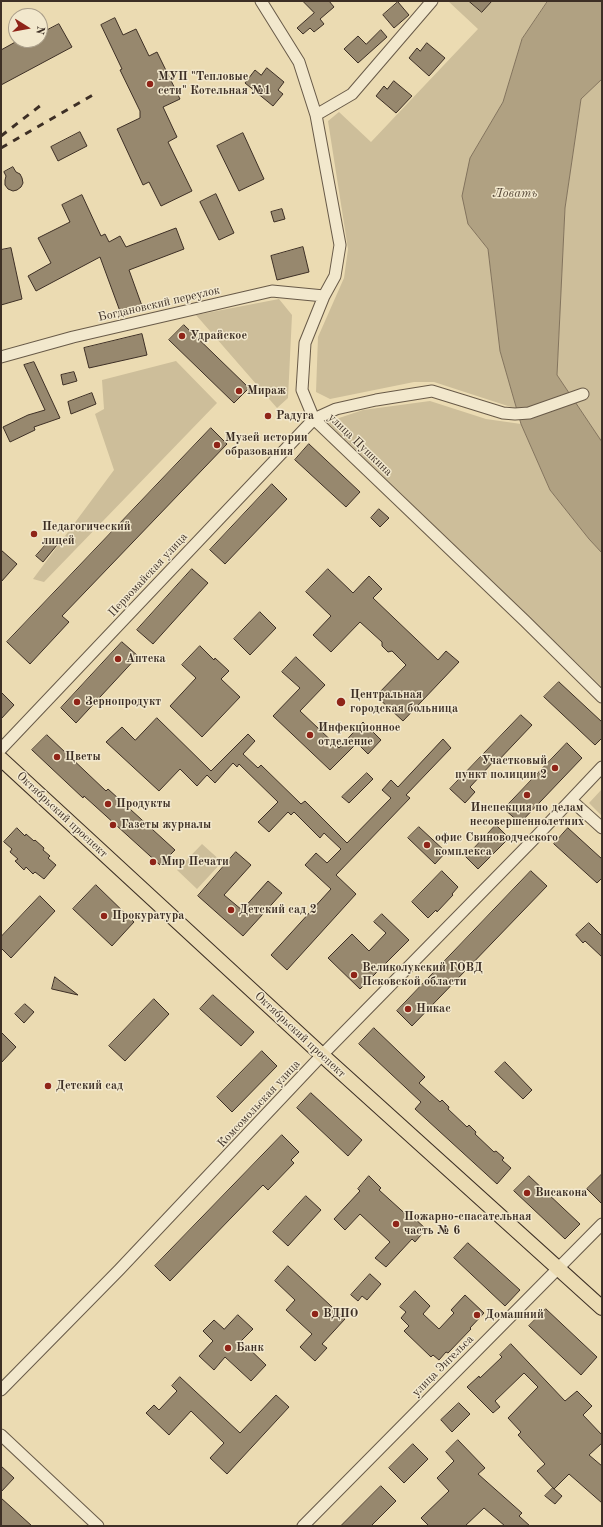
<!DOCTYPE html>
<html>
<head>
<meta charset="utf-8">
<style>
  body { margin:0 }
  #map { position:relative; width:603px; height:1527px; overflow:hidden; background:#ebdbb2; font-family:"Old Standard TT",serif }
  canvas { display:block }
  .frame { position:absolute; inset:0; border:2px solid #3d2f25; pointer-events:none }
  .north { position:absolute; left:8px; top:8px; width:40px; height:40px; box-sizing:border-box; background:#f2e8cd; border:1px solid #aa9e8a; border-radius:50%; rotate:101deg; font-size:11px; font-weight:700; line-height:16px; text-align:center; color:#3d2f25 }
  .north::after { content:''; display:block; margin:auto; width:14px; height:18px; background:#8f2418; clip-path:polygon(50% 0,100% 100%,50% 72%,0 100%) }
</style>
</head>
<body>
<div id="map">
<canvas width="603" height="1527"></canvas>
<div class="frame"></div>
<div class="north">N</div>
</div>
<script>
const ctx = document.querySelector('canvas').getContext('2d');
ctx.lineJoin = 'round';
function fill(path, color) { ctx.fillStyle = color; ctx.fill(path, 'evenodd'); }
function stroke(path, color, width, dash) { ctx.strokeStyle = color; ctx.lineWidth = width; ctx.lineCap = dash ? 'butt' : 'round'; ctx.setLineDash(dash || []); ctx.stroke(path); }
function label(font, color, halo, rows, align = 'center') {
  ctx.font = font + ' "Old Standard TT",serif'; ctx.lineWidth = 3; ctx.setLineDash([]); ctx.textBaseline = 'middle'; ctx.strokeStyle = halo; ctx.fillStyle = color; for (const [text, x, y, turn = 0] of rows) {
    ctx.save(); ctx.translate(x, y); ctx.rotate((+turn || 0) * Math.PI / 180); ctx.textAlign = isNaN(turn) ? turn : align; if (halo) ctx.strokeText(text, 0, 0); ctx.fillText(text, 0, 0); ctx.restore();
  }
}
fill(new Path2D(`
  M448,1H548L522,39L503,102L470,158L468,224L488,249L500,351L517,409L434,382H414L330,399L316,392L318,337L344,278L348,249L328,121L339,112L371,142L478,29Z
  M602,79V442L557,375L565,208L581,99Z
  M279,299L292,315L288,398L277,408L196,315Z
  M176,361L217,403L44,582L33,579L114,470L95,414L104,409L102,380Z
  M430,401L486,419L521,424L550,490L589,539L602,553V687L327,422L363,410Z
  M602,789V816L589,803Z
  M202,844L222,862L197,889L177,870Z`), '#cdbe9a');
const water = new Path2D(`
  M548,1H602V79L581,99L565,208L557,375L602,442V553L589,539L550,490L521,424L500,351L488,249L468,224L462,196L470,158L503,102L522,39Z`);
fill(water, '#b0a182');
stroke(water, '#82735d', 1);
const building = new Path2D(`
  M303,1H329L334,7L320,19L324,24L314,32L310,28L303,34L297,28L314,13Z
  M469,1H492L482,12Z
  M398,2L409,15L394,28L383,15Z
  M115,18L123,35L136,29L149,56L157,52L180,99L163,107L177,137L168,142L192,191L161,206L149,182L143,185L117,129L140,118V111L120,70L122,69L101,25Z
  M59,24L72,47L1,85V50L19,40H40V34Z
  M381,30L387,37L358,63L344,49L358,36L366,44Z
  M427,43L445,58L429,76L409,58L417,48L420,51Z
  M267,68L284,82L278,90L283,94L273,106L245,83L255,70L261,75Z
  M394,81L412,96L396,113L376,96L384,86L387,89Z
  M80,132L87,146L58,161L51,147Z
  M243,133L264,179L239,191L217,146Z
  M13,167L16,172L20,174L22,178L23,183L21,187L17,190L13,191L8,189L5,185V180L6,176L4,172Z
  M216,194L234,233L219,240L200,202Z
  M82,195L101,236L105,234L109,242L120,236L126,247L176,228L184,249L129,270L142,306L121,314L100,257L36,291L28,276L51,263L38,238L70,222L62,205Z
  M282,209L285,219L274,222L271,212Z
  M303,247L309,272L277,280L271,256Z
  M11,248L22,299L1,305V250Z
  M184,325L249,388L234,403L169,340Z
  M142,334L147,355L89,368L84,348Z
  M34,362L60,418L34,427L35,430L10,442L3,427L28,415L45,410L24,365Z
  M74,372L77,381L63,385L61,375Z
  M92,393L96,404L71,414L68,402Z
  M211,428L227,444L62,616L69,622L30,664L7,642Z
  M309,444L360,492L346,507L295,460Z
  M272,484L287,499L225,564L210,550Z
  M379,509L389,518L380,527L371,518Z
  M50,540L57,545L43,562L36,556Z
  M1,550L17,564L1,582Z
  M192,569L208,583L153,644L137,630Z
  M328,569L353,593L369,576L382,589L373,598L438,660L446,651L459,662L403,721L376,696L406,665L392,651L388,652L382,646V642L360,622L331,652L313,635L331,616L306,592Z
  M260,612L276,628L250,655L234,639Z
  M122,642L138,656L76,723L61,708Z
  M200,646L214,660L215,658L229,671L221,679L240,697L202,737L170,706L196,678L182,665Z
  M296,657L325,685L300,711L339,748L363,722L381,740L368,754L357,743L330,770L273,716L300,688L282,672Z
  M559,682L602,722V738L595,745L544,697Z
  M1,692L14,705L1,719Z
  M521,715L532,725L496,763L494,761L470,787L475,792L465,803L450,789Z
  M157,718L211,771L248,734L255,741L243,754L258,768L261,765L301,804L305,801L347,843L391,798L382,790L391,780L398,787L443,739L451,748L406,795L410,798L336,875L356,894L287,970L271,955L331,889L305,865L316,853L327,863L341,849L324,833L320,838L294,812L291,815L288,812L269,832L258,822L278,802L239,764L237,767L233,763L215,783L207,775L197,786L180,769L159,791L106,742L122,727L135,740Z
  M47,735L106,791L108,789L175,850L160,865L84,796L83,798L32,750Z
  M567,743L582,758L520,823L504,809Z
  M367,773L373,779L349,803L342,797Z
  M496,825L509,838L478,869L466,857Z
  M419,827L446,852L435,864L408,838Z
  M17,828L25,836L26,834L34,841L35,840L44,848L43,850L50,856L48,858L56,865L44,879L35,872L33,874L26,867L24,870L15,861L18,859L10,852L12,849L4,842Z
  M568,828L602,859V878L597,883L554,844Z
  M236,852L251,865L224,895L242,910L268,881L282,893L243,936L198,896Z
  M442,871L458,887L452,894L453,895L437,912L436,910L428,918L412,902Z
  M531,871L547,886L412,1026L397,1011Z
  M96,885L134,922L112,946L73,909Z
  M40,896L55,911L11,958L1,948V937Z
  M382,914L409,940L360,989L328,958L352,934L369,951L386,933L374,922Z
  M589,923L602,936V957L585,941L583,943L576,935Z
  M55,977L78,995L52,989Z
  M213,995L254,1032L241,1046L200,1009Z
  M154,999L169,1014L125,1061L109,1046Z
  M25,1004L34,1012L24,1023L15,1014Z
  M374,1028L425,1077L419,1083L440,1102L442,1100L449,1107L448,1109L467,1127L469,1125L476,1132L475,1134L494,1152L496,1151L504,1158L502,1160L511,1168L497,1184L415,1109L421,1102L359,1044Z
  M1,1032L16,1047L1,1063Z
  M262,1051L277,1066L232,1112L217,1097Z
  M505,1062L532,1090L523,1099L495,1072Z
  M311,1093L362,1140L348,1156L297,1108Z
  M282,1135L299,1152L291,1160L294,1163L268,1190L263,1185L170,1281L155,1266Z
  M602,1174V1204L587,1189Z
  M369,1176L381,1188L379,1190L411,1219L413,1217L426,1229L415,1242L412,1239L386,1267L375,1258L390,1242L360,1214L345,1230L334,1219L360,1191L358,1189Z
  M529,1176L580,1224L565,1239L514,1191Z
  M306,1196L321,1210L288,1246L273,1232Z
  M468,1243L520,1290L505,1306L454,1258Z
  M288,1266L345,1319L322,1344L327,1348L315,1361L300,1347L312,1334L286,1310L295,1300L275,1281Z
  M370,1274L381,1284L367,1300L362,1296L358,1301L351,1295Z
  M415,1291L430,1306L423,1314L439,1329L454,1313L451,1310L465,1295L484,1313L470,1328L471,1329L448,1353L446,1352L439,1360L433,1355L431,1357L404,1331L409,1326L401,1318L406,1312L400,1307Z
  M546,1309L597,1357L581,1375L529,1326Z
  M238,1315L253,1329L241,1341L266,1365L251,1381L225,1357L214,1370L199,1356L213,1341L203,1331L214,1320L224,1329Z
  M511,1344L565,1401L577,1391L592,1406L583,1415L602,1435V1443L589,1455L602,1466V1503L569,1474L554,1489L537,1471L545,1464L518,1435L521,1432L508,1418L538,1387L524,1373L495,1401L500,1407L493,1413L467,1387L479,1376L480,1378L502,1357L500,1355Z
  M180,1377L240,1433L276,1395L289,1407L227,1474L210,1458L224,1443L191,1411L169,1435L146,1413L154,1405L159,1410L177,1391L172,1386Z
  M459,1403L470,1414L452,1432L441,1420Z
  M458,1440L485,1468L478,1474L522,1513L519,1516L530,1526H505L484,1508L465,1526H429L421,1518L449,1491L437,1478L454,1461L446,1452Z
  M413,1444L428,1459L404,1483L389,1468Z
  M1,1466L14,1478L1,1492Z
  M381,1486L396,1501L371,1526H341Z
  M553,1488L562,1496L555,1504L545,1496Z
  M1,1498L32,1526H1Z`);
fill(building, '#97886e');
stroke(building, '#3d2f25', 1);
const minor = new Path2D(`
  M261,1L299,62L316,115L340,245L335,276L324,296L305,343L302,390L314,419L525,621L602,697
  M316,115L352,94L432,1
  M1,357L73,337L272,291L324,296
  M1,749L314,419L336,409L376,400L432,391L503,413L515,414L529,413L583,394
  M571,800L602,828
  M1,1390L119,1270L322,1055L532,841L602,767
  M1,1435L98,1526
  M303,1526L602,1224`);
const major = new Path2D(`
  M1,759L322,1055L602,1308`);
stroke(minor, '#685a48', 13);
stroke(major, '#3d2f25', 16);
stroke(minor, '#f2e8cd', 11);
stroke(major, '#ebdbb2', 14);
stroke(new Path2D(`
  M1,136L45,102
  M1,148L98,92`), '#3d2f25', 3, [7, 7]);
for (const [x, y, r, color] of [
  [150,84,4,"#8f2418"],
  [182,336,4,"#8f2418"],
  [239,391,4,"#8f2418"],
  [268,416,4,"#8f2418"],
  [217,445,4,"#8f2418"],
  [34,534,4,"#8f2418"],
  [118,659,4,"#8f2418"],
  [77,702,4,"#8f2418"],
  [341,702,5,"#8f2418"],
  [310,735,4,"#8f2418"],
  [57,757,4,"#8f2418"],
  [555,768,4,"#8f2418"],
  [527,795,4,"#8f2418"],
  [108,804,4,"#8f2418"],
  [113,825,4,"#8f2418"],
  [427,845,4,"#8f2418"],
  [153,862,4,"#8f2418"],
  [231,910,4,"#8f2418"],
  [104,916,4,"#8f2418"],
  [354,975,4,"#8f2418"],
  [408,1009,4,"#8f2418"],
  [48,1086,4,"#8f2418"],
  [527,1193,4,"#8f2418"],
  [396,1224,4,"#8f2418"],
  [315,1314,4,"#8f2418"],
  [477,1315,4,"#8f2418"],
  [228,1348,4,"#8f2418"]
]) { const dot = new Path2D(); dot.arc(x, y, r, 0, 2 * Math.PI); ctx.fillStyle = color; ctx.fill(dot); stroke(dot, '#f2e8cd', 1.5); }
label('bold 12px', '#3d2f25', '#f2e8cd', [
  ["МУП \"Тепловые",158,77],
  ["сети\" Котельная №1",158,91],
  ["Удрайское",190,336],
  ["Мираж",247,391],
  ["Радуга",276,416],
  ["Музей истории",225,438],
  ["образования",225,452],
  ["Педагогический",42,527],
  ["лицей",42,541],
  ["Аптека",126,659],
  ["Центральная",350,695],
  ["городская больница",350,709],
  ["Зернопродукт",85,702],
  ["Инфекционное",318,728],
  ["отделение",318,742],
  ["Цветы",65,757],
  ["Участковый",547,761,"right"],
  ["пункт полиции 2",547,775,"right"],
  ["Продукты",116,804],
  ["Инспекция по делам",527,808,"center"],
  ["несовершеннолетних",527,822,"center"],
  ["Газеты журналы",121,825],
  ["офис Свиноводческого",435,838],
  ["комплекса",435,852],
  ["Мир Печати",161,862],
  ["Детский сад 2",239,910],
  ["Прокуратура",112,916],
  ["Великолукский ГОВД",362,968],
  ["Псковской области",362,982],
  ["Никас",416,1009],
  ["Детский сад",56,1086],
  ["Висакона",535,1193],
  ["Пожарно-спасательная",404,1217],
  ["часть № 6",404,1231],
  ["ВДПО",323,1314],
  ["Домашний",485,1315],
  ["Банк",236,1348]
], 'left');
label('12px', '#3d2f25', '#f2e8cd', [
  ["Богдановский переулок",159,304,-13],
  ["улица Пушкина",360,445,44],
  ["Первомайская улица",148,575,-47],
  ["Октябрьский проспект",62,815,43],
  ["Октябрьский проспект",300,1035,43],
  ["Комсомольская улица",259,1104,-47],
  ["улица Энгельса",443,1366,-45]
]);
label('italic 13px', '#5a4c3c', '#f2e8cd', [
  ["Ловать",515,194]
]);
</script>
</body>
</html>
